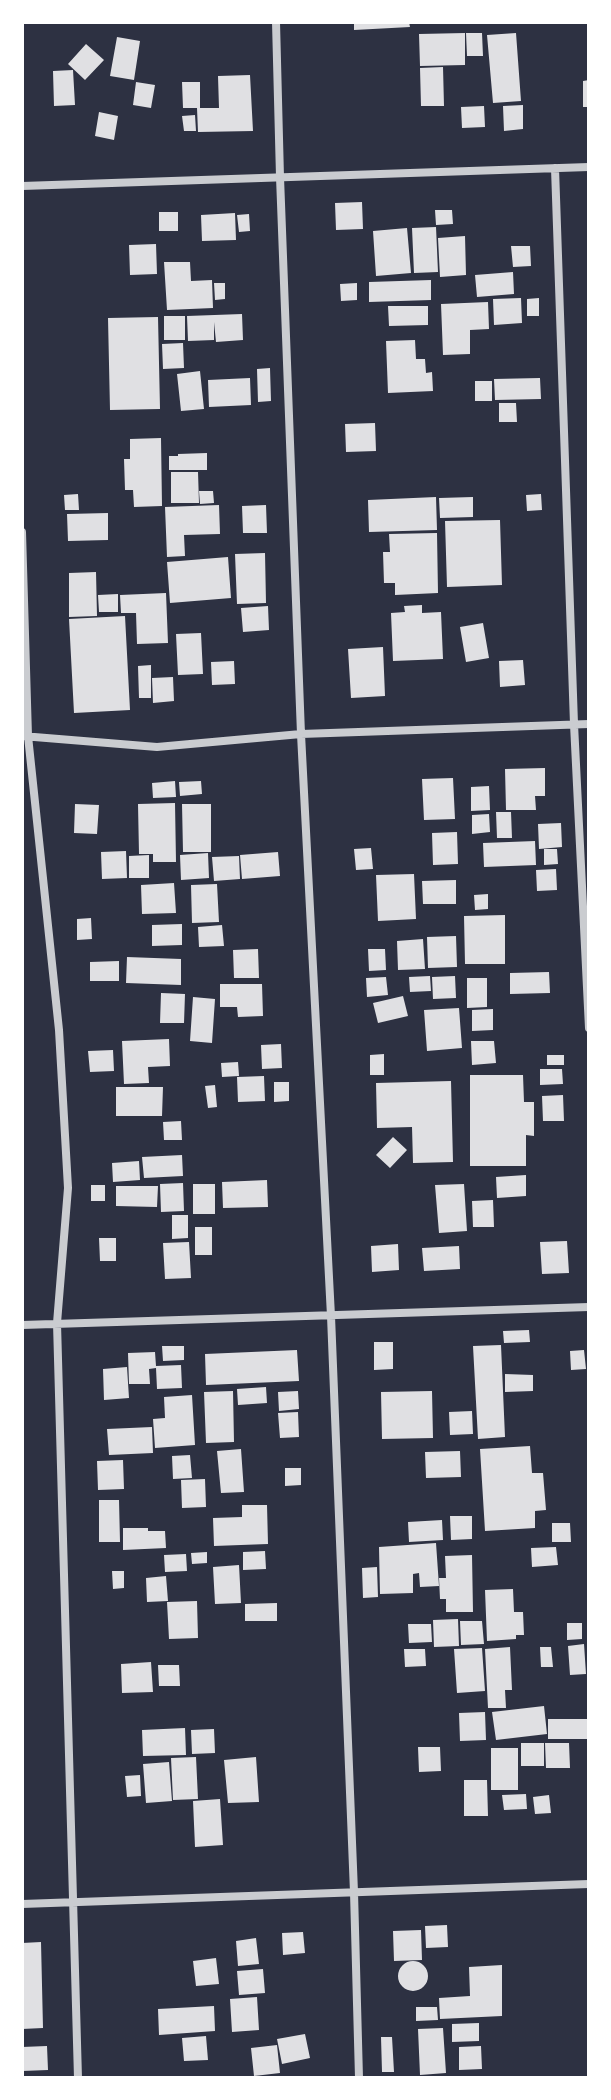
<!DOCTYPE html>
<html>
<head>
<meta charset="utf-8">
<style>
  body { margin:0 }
  #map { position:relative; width:611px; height:2100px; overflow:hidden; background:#2d3142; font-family:"Crimson Pro",serif }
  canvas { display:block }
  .frame { position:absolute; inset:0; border:24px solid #fff; pointer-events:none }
</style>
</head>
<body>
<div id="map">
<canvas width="611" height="2100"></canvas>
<div class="frame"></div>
</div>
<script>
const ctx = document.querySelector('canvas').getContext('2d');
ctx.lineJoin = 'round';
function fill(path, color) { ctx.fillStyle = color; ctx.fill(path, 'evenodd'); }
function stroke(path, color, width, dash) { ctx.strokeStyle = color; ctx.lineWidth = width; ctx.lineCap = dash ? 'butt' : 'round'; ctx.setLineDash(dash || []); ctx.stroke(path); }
fill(new Path2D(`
  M354,22H409L410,27L354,30Z
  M465,33V65L420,66L419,34Z
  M466,33H482L483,56H467Z
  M516,33L521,101L493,103L487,35Z
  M117,37L140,41L134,80L110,76Z
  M86,44L104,60L85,80L68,64Z
  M443,67L444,106H421L420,68Z
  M73,70L75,105L54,106L53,71Z
  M250,75L253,131L198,132L197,108H183L182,82H200V108H219L218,76Z
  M589,80V107H583V81Z
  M136,82L155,85L151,108L133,105Z
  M523,105V129L504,131L503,106Z
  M484,106L485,127L462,128L461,107Z
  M99,112L118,116L114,140L95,136Z
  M195,115L196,131H184L182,116Z
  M362,202L363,229L336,230L335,203Z
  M435,210H452L453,224L436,225Z
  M159,212H178V231H159Z
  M235,213L236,240L202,241L201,215Z
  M249,214L250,231L239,232L237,215Z
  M436,227L438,272L414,273L412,228Z
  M407,228L411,273L376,276L373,231Z
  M465,236L466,275L440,277L438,238Z
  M156,244L157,274L130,275L129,245Z
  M511,246H530L531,266L513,267Z
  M164,262H190L191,281L212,280L213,308L167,310Z
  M513,272L514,294L477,297L475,275Z
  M431,280V300L369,302V282Z
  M214,283H225V299L215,300Z
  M357,283V300L341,301L340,284Z
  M521,298L522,323L494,325L493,299Z
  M539,298V316H527V299Z
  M488,302L489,329L470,330V354L443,355L441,304Z
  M388,306H428V325L389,326Z
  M242,314L243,340L216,342L214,322V340L188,341L187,316Z
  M164,316H185V340H164Z
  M158,317L160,409L110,410L108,318Z
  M415,340L416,359H425L426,373L432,372L433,391L388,393L386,341Z
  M183,343L184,368L163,369L162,344Z
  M270,368L271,401L258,402L257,369Z
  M200,371L204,409L181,411L177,374Z
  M250,378L251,405L209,407L208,380Z
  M540,378L541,399L495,400L494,379Z
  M475,381H492V401H475Z
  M499,403H516L517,422H499Z
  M375,423L376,451L346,452L345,424Z
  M161,438L162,506L134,507L133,490H125L124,459H130V439Z
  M207,453V470H169V456H178V454Z
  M171,472H198L199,503H171Z
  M199,491H213L214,503L200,504Z
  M78,494L79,510H65L64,495Z
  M541,494L542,510L527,511L526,495Z
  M436,497L437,530L369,532L368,500Z
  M473,497V517L440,518L439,498Z
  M219,505L220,534L184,535L185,556L167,557L165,507Z
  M266,505L267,533H243L242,506Z
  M108,513V540L68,541L67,514Z
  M500,520L502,585L447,587L445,521Z
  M437,533L438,593L395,595V583H384L383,552H390L389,534Z
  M265,553L266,603L237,604L235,554Z
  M228,557L231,598L170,603L167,562Z
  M96,572L97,616L69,617V573Z
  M166,593L168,643L137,644L136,613H121L120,595Z
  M118,594V612H99L98,595Z
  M422,605V613L441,612L443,659L393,661L391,613L405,612L404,606Z
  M268,606L269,630L243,632L241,608Z
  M125,616L130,710L74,713L69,619Z
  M483,623L489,658L466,662L460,627Z
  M201,633L203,674L178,675L176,634Z
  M383,647L385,696L351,698L348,649Z
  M523,660L525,685L500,687L499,661Z
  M234,661L235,684L212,685L211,662Z
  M151,665V698H139L138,666Z
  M173,677L174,701L153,703L152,678Z
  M545,768V796H535L536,810H506L505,769Z
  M453,778L455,819L424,820L422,779Z
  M175,781L176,797L153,798L152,783Z
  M201,781L202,794L180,796L179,782Z
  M489,786L490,810L471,811V787Z
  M175,803L176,862H153V854H139L138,804Z
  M75,804L99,805L97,834L74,833Z
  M182,804H211V852H183Z
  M496,812H511L512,838H497Z
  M489,814L490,832L472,834V815Z
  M561,823L562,847L539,849L538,824Z
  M457,832L458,864L433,865L432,833Z
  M535,841L536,865L484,867L483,843Z
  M371,848L373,869L356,870L354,849Z
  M544,849H557L558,864L544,865Z
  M126,851L127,878L102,879L101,852Z
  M278,852L280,876L242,879L240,855Z
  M208,853L209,878L181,880L180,855Z
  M149,855V878H129V856Z
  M239,856L240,879L214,881L212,857Z
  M556,869L557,890L537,891L536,870Z
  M414,874L416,919L378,921L376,875Z
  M456,880V904H423L422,881Z
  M174,883L176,913L142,914L141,885Z
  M217,884L219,922L192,923L191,885Z
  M488,894V909L475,910L474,895Z
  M505,915V964H465L464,916Z
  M91,918L92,939L77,940V919Z
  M182,924V945L152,946V925Z
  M222,925L224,946L199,947L198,927Z
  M456,936L457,967L428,968L427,937Z
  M423,939L425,969L398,970L397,941Z
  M258,949L259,978H234L233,950Z
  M368,949H385L386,970L369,971Z
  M127,957L181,959V985L126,983Z
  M119,961V981H90V962Z
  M549,972L550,993L510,994V973Z
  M430,976L431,991L410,992L409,977Z
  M455,976L456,998L433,999L432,977Z
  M386,977L388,995L367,997L366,978Z
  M467,978H487V1007L467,1008Z
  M220,984H262L263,1016L238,1017L237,1007H220Z
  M161,993L185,994L184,1023H160Z
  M403,996L408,1016L378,1023L373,1003Z
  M193,997L215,999L212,1043L190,1041Z
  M459,1008L462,1048L427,1051L424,1010Z
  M493,1009V1030L472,1031V1010Z
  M169,1039L170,1066L148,1067L149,1083L124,1084L122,1041Z
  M471,1041H494L496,1063L472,1065Z
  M281,1044L282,1068L262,1069L261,1045Z
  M113,1050L114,1071L90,1072L88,1051Z
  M384,1054V1075H370V1055Z
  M547,1055H564V1065H547Z
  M238,1062L239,1076L222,1077L221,1063Z
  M540,1069H562L563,1084L540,1085Z
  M470,1075H523L524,1102H534V1136L526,1135V1166H470Z
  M264,1076L265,1101L238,1102L237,1077Z
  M451,1081L453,1162L413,1163L412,1127L377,1128L376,1083Z
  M274,1082H289V1101L274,1102Z
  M215,1085L217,1107L208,1108L205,1086Z
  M116,1087H163L162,1116H116Z
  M563,1095L564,1121H543L542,1096Z
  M181,1121L182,1140H164L163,1122Z
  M393,1137L407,1150L390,1168L376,1155Z
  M182,1155L183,1176L144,1178L142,1157Z
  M139,1161L140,1180L113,1182L112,1163Z
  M526,1175V1196L497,1198L496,1177Z
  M267,1180L268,1207L223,1208L222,1182Z
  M183,1183L184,1211L161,1212L160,1184Z
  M193,1184H215V1214H193Z
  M464,1184L467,1231L439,1233L435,1185Z
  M91,1185H105V1201H91Z
  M116,1186H158L157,1207L116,1206Z
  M493,1200L494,1227H473L472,1201Z
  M172,1215H188V1238L172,1239Z
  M195,1227H212V1255H195Z
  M99,1238H116V1261H100Z
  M567,1241L569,1273L542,1274L540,1242Z
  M189,1242L191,1278L165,1279L163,1243Z
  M398,1244L399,1270L372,1272L371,1246Z
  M459,1246L460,1269L424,1271L422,1248Z
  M529,1330L530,1342L504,1343L503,1331Z
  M374,1342H393V1369L374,1370Z
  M501,1345L505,1437L478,1439L473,1346Z
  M162,1346H184V1360L163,1361Z
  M297,1350L299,1381L206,1385L205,1354Z
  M584,1350L586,1369L571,1370L570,1351Z
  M155,1352L156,1366L181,1365L182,1388L157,1389L156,1368L149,1369L150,1384H129L128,1353Z
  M127,1367L129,1398L104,1400L103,1369Z
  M505,1374L533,1375V1391L505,1392Z
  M266,1387L267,1403L238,1405L237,1389Z
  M233,1391L234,1442L206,1443L204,1392Z
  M298,1391L299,1409L279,1411L278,1392Z
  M432,1391L433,1438L382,1439L381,1392Z
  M192,1395L195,1445L155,1448L153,1419L165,1418L164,1397Z
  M472,1411L473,1434L450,1435L449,1412Z
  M298,1412L299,1437L280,1438L278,1413Z
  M152,1427L153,1453L109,1455L107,1429Z
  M530,1446L532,1473H543L546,1510L535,1511V1528L485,1531L480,1449Z
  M241,1449L244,1492L221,1493L217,1451Z
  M460,1451L461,1477L426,1478L425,1452Z
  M190,1455L192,1478L173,1479L172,1456Z
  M123,1460L124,1489L98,1490L97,1461Z
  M285,1468H301V1485L285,1486Z
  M205,1479L206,1507L182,1508L181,1480Z
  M99,1500H119L120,1542H99Z
  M242,1505H267L268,1544L214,1546L213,1518L242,1517Z
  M450,1516H472V1539L451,1540Z
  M442,1520L443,1540L409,1542L408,1522Z
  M552,1523H570L571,1542H552Z
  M123,1528H148V1531H165L166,1548L123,1550Z
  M436,1543L439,1586L420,1587L419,1573L413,1574V1593L380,1594L379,1547Z
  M556,1547L558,1565L532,1567L531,1548Z
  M265,1551L266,1569L243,1570V1552Z
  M207,1552V1563L192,1564L191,1553Z
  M186,1554L187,1571L165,1572L164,1555Z
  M472,1555L473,1612H446V1599H440L439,1578H446L445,1556Z
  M239,1565L241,1603L215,1604L213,1567Z
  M377,1567L378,1597L363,1598L362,1568Z
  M112,1571H124V1588L113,1589Z
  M166,1576L168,1601L147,1602L146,1578Z
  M513,1589L514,1612H523L524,1635H516V1639L487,1641L485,1590Z
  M197,1601L198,1638L169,1639L167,1602Z
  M277,1603V1621H245V1604Z
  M458,1619L459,1646L434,1647L433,1620Z
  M460,1621H482L484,1644L461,1645Z
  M567,1623H582V1639L567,1640Z
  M408,1624H431L432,1642L409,1643Z
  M584,1644L586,1674L570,1675L568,1646Z
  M510,1647L512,1690H505L506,1708H488L485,1649Z
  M540,1647H551L553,1667H541Z
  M482,1648L485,1691L457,1693L454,1649Z
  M404,1649H425L426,1666L405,1667Z
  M151,1662L153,1692L122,1693L121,1664Z
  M158,1665H179L180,1686H159Z
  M544,1706L547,1734L496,1740L492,1712Z
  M485,1712L486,1740L460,1741L459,1713Z
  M548,1719H587V1739H548Z
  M185,1728L186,1755L143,1756L142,1730Z
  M214,1729L215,1753L192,1754L191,1730Z
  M521,1743H544V1766H521Z
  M545,1743H569L570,1768H546Z
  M418,1747H440L441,1771L419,1772Z
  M491,1748H518V1790H491Z
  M196,1757L198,1799L173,1800L171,1758Z
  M256,1757L259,1802L228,1803L224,1760Z
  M169,1762L172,1801L146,1803L143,1764Z
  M140,1775L141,1796L127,1797L125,1776Z
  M464,1780H487L488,1816H464Z
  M526,1794L527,1809L504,1810L502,1795Z
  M549,1795L551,1813L535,1814L533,1797Z
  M220,1799L223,1845L195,1847L193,1801Z
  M447,1925L448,1947L426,1948L425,1926Z
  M421,1930L422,1960L394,1961L393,1931Z
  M303,1932L305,1953L283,1955L282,1933Z
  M256,1938L259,1964L238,1966L236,1941Z
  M41,1942L43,2028L22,2029V1943Z
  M216,1958L219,1984L196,1986L193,1961Z
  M398 1976a15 15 0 1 1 30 0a15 15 0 1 1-30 0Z
  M502,1965V2016L440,2019L439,1998L470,1996L469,1967Z
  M263,1969L265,1993L239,1995L237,1971Z
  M257,1997L259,2030L232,2032L230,1999Z
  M214,2006L215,2031L159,2035L158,2009Z
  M416,2007H437L438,2020L416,2021Z
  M479,2023V2041L452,2042V2024Z
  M443,2028L446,2073L420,2075L418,2029Z
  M305,2034L310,2058L282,2064L277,2039Z
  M206,2036L208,2060L184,2061L182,2038Z
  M381,2037H392L394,2072H382Z
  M277,2045L280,2073L254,2076L251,2048Z
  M47,2046L48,2070L22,2071V2047Z
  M481,2046L482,2069L459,2070V2047Z`), '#e0e0e3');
stroke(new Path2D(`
  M276,22L280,177L301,734L331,1316L354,1892L359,2078
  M555,168L574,724L589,1028
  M22,186L589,167
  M22,532L28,736L59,1030L68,1188L57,1323L78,2078
  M22,736L157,747L301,734L589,724
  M22,1325L589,1307
  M22,1904L589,1884`), '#caccd0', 8);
</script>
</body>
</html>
